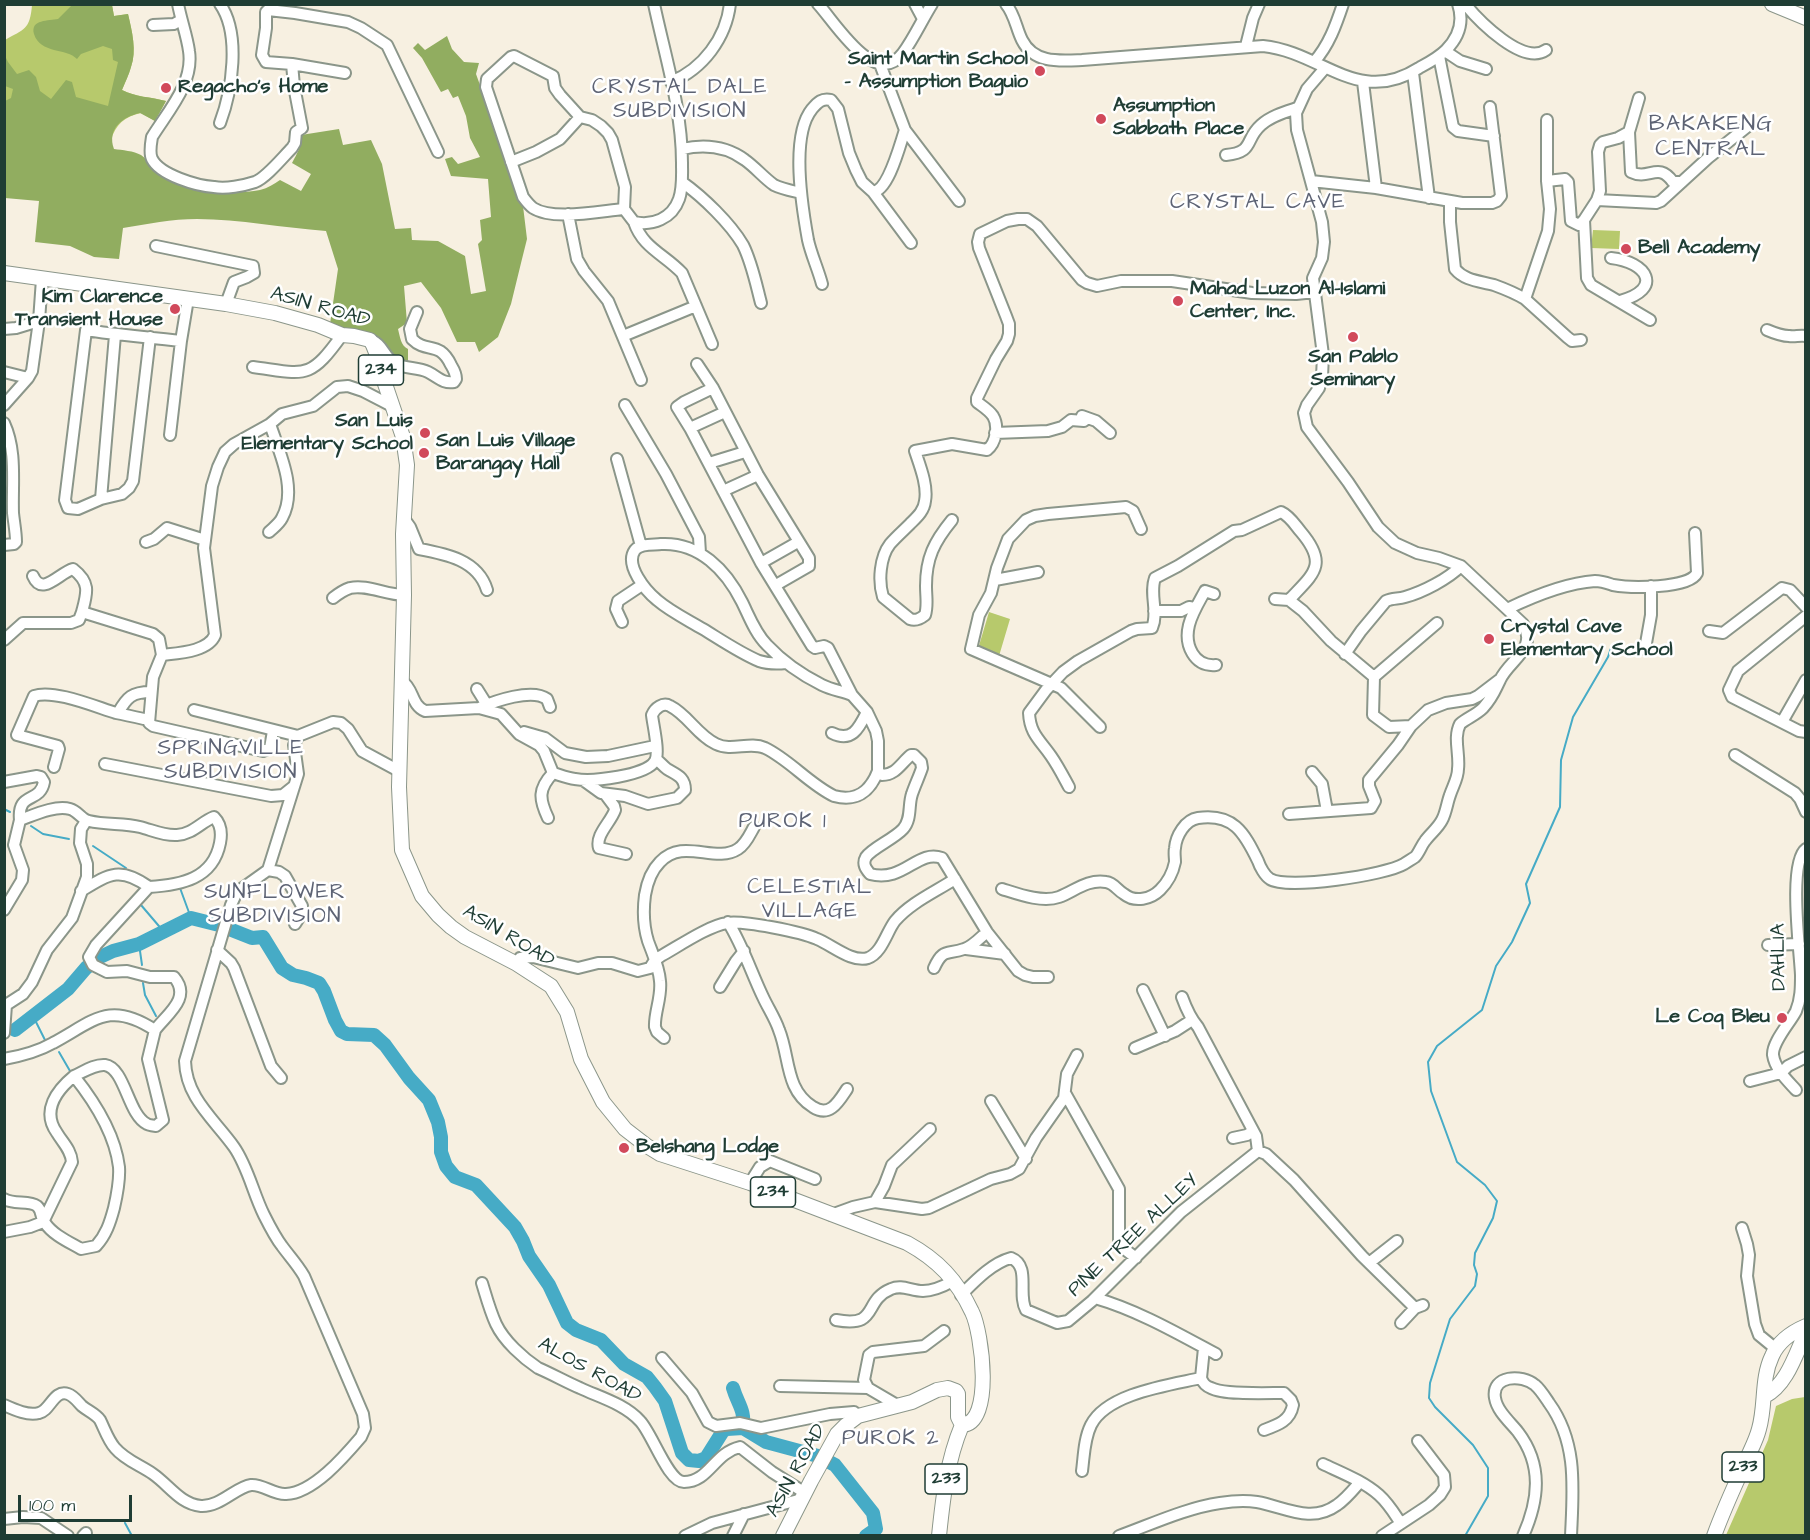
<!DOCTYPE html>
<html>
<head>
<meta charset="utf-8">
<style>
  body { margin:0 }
  #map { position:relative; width:1810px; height:1540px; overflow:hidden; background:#f7f0e1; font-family:"Architects Daughter",sans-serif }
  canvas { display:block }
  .frame { position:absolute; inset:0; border:6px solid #1f3d34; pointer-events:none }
  .scale { position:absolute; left:18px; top:1495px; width:114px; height:27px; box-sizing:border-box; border:3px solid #1f3d34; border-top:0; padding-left:8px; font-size:18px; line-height:21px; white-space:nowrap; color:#1f3d34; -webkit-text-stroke:4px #fff; paint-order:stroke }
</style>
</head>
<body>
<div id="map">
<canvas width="1810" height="1540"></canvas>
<div class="frame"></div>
<div class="scale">100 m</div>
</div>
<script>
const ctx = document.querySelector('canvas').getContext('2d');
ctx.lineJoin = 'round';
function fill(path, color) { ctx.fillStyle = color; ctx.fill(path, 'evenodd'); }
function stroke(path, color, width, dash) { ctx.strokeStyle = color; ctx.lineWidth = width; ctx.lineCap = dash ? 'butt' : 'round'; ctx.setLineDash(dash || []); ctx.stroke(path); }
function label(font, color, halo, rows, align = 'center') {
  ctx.font = font + ' "Architects Daughter",sans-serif'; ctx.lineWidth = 5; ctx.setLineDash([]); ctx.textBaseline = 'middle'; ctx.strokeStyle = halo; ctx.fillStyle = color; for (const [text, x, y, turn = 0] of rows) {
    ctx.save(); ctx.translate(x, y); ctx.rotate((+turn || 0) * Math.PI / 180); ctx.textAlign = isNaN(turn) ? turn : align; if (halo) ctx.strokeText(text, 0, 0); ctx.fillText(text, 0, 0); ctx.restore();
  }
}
fill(new Path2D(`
  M32,5H112L114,16L128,14C132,31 137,51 131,67C129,75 125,82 122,90C135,97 151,97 166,101L155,121L141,113C125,116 115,125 111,140L5,127V40C24,29 30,30 32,5Z
  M1593,230L1620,231L1619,249L1591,248Z
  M989,612L1010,619L999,656L978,649Z
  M1805,1397V1535H1726L1768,1440L1776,1406L1792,1399Z`), '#b7c96c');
fill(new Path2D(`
  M72,5H112L114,16L128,14C132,31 137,51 131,67C129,75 125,82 122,90C135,97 151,97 166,101L155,121L140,113C122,117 107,129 114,149C122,150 134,151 141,155C149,160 154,173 164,178C186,192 234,195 260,190C268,188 274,184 280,180L301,191L311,174L292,163C297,154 302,145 301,135L339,129L343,145L371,140L382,164L395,229L411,228L412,240L438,241L465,256L471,294L486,291L478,244L482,240L480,220L491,217L488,179L451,176L445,159L452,157L458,164L480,157L470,138L466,116L458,96L453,98L448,89L441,92L422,58L413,48L418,43L425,50L447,36L452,49L464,62L479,63L476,74L501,143L517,199L523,206L527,239L522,259L511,304L498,337L479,352L475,342H457L441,308L421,282L404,286L407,323L398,329C400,337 401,346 408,349V364L392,358L380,339L368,334L341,328L330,324L338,269L326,231C283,228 240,219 197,219C172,219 147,224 123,228L119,259L94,257L70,246L35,242L39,201L5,198V101L11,98L13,89L5,86L4,54L8,62L17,74L29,70L36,77L40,91L51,99L66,80L72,82L76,97L108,106L118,62L113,60L112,49L103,46L81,54L77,59C67,48 40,54 34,34C30,19 49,21 58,19Z`), '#91ad60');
stroke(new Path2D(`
  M4,809L10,812
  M31,826L43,834L69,839
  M93,846L126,868
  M180,888L191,918
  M141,905L164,932
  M139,944L142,965
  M143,983L145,995L156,1016
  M33,1016L45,1040
  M59,1052L70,1071
  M125,1523L132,1536
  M1465,1536L1488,1496V1468L1473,1445L1435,1407L1429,1398L1430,1383L1450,1319L1475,1286L1477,1274L1474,1265L1475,1253L1493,1218L1497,1201L1485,1185L1457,1162L1431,1091L1428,1062L1437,1046L1482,1010L1496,966L1512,942L1530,903L1526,884L1560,807L1561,760L1573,717L1608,657L1611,648`), '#46abc6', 2);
stroke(new Path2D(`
  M15,1030L68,989L86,968L98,958L113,951L139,944L191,918L219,925L252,938L263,937L282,968L293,975L306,978L319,983L324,991L335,1020L341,1031L347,1034L374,1035L385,1045L409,1078L429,1100L438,1122L441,1137V1152L446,1166L455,1177L476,1185L515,1227L523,1241L529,1256L549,1285L567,1323L576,1330L601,1340L624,1364L647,1377L655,1387L665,1401L682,1453L689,1460L699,1461L706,1458L723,1431L727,1429L743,1428L766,1442L818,1456L835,1465L873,1513L876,1529L866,1536
  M733,1388C738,1405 745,1409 743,1428`), '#46abc6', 14);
const minor = new Path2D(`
  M178,4C181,20 187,36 189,51C194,83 168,111 152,137C151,143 149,153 152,159C160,175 197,186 214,187C226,189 243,186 255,182C266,178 283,157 292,148L295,143L296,132L302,128L294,86L292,64
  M220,4C241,34 232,91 220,123
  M818,4C835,22 875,90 903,53C914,38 922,20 932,4
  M915,4L923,19
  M1006,4C1015,15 1016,28 1022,40C1034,64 1060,61 1082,60L1263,46C1322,52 1358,107 1419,68C1428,63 1438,58 1446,50C1459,37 1464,22 1458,4
  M1465,4C1479,21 1523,66 1546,50
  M153,25L174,24L181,20
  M1246,46L1253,18L1259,4
  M1445,51L1460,61L1486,69
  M514,56L553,76L555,88L560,95L580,117L592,120L601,126L608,133L612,140L625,187L624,209C600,211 553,221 533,208C529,205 526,201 523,197L486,87L487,79L511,57Z
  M1439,56L1453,127L1458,131L1494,136
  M1314,62C1329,45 1336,25 1343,4
  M880,64L905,130L959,201
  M345,73L292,64L266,62L262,55L266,28V12L268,10L295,13L348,22L361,28L387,45L438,152
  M1413,73L1429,198
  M671,82C703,69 726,38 730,4
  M1363,82L1376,188
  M1639,98L1629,132L1631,172C1649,181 1658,161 1673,182H1682
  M1547,120V181
  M1629,132L1618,138L1603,142L1600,145L1598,152L1600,191L1597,200L1584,220L1587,278L1591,285L1650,320
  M682,149C705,144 726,146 745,160C755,167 764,178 774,185C782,189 793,191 801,193
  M1226,155C1255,152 1244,140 1261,125C1271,116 1285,112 1297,108
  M511,162L536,152L560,139L580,117
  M1311,181L1376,188L1462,203H1492L1497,201L1501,196L1490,107
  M682,182C703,197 730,223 743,245C752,263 756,284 761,303
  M873,192C889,190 900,144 905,130
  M1597,200L1656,203L1661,201L1708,158L1748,126
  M1450,201V222L1455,269C1465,281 1480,281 1494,285C1505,289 1515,293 1525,299L1548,231L1550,209L1547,181L1565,179L1568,182L1571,221L1579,225L1584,220
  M624,209L634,222C652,226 672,219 679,199C683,188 682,175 682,163C682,109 665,56 654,4
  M568,214L577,259L584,271L608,301L641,380
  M634,222C643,248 664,254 682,273L712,344
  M156,246L253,266L254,273L247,277L234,282L226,304
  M1611,258C1647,262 1664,289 1620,301
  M822,284C818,269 811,254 808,240C802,207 790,136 812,109C818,102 822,98 831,100L838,109L849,153L856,170L862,182L873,192L911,243
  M1525,299L1567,337L1572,341L1581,340
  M4,329L16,328L39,321
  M1767,330C1774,333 1781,336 1789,336C1795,337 1799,335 1806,336
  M623,336L696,306
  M150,337L133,481L129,488L122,494L101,499L78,509L68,508L65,500L86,330C117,335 149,337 181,341L188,299
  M373,341C383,345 385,359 396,364C406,369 418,367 428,372C438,377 443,384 454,382L456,379C456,373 454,370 451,365C439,340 427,354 412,339L410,329L417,312
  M697,364L713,388L758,475L809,558V566L776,585
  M253,367C305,374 309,381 342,335
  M4,372L28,378
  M713,388L684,402L677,407L690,428L761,563L812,646L815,648L824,646L828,648L852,695L867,712L876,731L878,741V771L882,775C896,775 901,763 911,755H914L921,762L922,768C919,777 915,785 912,794C908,805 912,819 903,829C894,839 872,848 866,857C862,864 866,869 870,874C904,883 917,849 942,858L987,932L1018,971L1025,975L1033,977H1048
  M4,405L28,378L32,371L39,321L42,279
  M625,405L666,474L699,537L700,553
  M4,423C17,451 12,483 13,513C14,523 16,532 16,542L14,544L4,545
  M690,428L725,412
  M995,433L1048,431L1062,427L1071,420L1084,421L1082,416L1096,421L1110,433
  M170,435L181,341
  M617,459L641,546
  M709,463L745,452
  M723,491L758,475
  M101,499L115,335
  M405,520L410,527L419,549C446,554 478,560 487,590
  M952,520C934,542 926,558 926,586C926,597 928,606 925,615C920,619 916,621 910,619L883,597C878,581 880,557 890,544C896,537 904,530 910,524C917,517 924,511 925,501C928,486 920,466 915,451L952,444L987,450C996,443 999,426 993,416C989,410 982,406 977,402V398L996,359L1007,341L1009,334V324L1006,316L979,248L978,242L980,234L1007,221L1018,219H1027L1037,226L1082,280L1087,283L1097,286L1121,281H1172L1252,293L1296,294L1315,292
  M269,532C273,528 279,524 282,518C298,489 279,452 270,424
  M146,542L154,539L167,528L205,540
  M761,563L798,542
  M33,576C42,597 59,573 73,569C91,583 87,593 82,612
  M995,580L1038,572
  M1214,594L1205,591C1199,602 1192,613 1189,625C1184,645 1194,667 1216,665
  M333,598C338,594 344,590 350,588C367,584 386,595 404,595
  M1289,600L1303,611L1331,641L1374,677
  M1507,609C1534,596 1565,583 1595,581C1602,581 1607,583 1613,585C1630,588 1689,589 1697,573L1695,533
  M1154,611H1181L1189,607L1195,608
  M1806,616L1738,671L1729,690L1732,697L1799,731L1806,732
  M622,622L616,609L618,601L642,585
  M1709,631L1723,633L1782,588L1790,590L1806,607
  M4,640L23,623H71L79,620L82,612L153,634L159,639L162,655
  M1645,649L1651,615V586
  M1345,654L1361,631L1386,601C1392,598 1398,599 1405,597C1423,592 1448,579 1461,566
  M786,663C776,664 768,664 759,661C740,653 721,640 703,629C688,620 671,612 657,600C646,591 624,565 635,550C640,543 654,545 661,544C699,542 726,570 742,602C749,616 755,633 767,645C782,661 802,675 822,685C832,690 842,691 852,695
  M1374,677L1373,715L1389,727L1411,726L1428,710L1446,703L1472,699L1478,696L1499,680
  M1374,677L1437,623
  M402,681C414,689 411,705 425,711L479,708L501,714L519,734L539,745L544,751L553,773C560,775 567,778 575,779C592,782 646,776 655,761C660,753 653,725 652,715C655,708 663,702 670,706C688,715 697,735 716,744C732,752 749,741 765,748C790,760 809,784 834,796C856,802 870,792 878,771
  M477,689L487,705
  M479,708C495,701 532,688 547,699L550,707
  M194,710L298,736
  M118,713C127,697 132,692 151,692
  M1782,722L1806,680
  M1100,727L1061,688L971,649L979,615L991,593L997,568L1008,539L1026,520L1035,516L1048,514L1126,507L1133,511L1141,529
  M273,731L270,748L263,751L153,726L149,723L153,677L162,655C178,653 208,652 215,635L204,548L212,486L218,467L225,452L234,444L270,424L282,414L313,406L337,387L348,386L363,391L392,406
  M524,732L545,738L565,753L586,757L608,756L655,746
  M832,733C852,743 859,728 867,712
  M1735,755L1795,793L1800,799L1806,812
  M105,764L271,796L283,795L293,787
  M54,767L59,749L58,746L17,735L34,696C54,689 96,707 116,713C126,715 135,717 144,719
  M1312,772L1322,784L1327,811
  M583,780L601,793L625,796L648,804L677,798L685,790C685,777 677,775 667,769C663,766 660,762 656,759
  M4,782L37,776L41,777L44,782C40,804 17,791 20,820
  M1069,787C1063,776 1058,766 1051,756C1040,740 1030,734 1029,713L1046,690L1063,672L1078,661L1131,631L1137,629L1152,628C1159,612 1149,594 1155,578L1178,566L1234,531L1242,530L1281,512C1290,516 1295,525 1301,532C1329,565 1313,574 1289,600L1275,599
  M605,794L614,806L615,810C611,822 595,835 599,848L626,854
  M1289,814L1371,808L1375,801L1369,786V780L1398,745L1411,726
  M548,818C539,799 538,789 553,773
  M268,870L279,872L285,876L302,906V913L295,924
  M1002,889C1018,894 1042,903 1059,897C1075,891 1087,879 1106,882C1114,883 1117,890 1124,894C1135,903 1151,899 1160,890C1168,882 1173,872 1175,862C1175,857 1174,853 1175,848C1176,836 1185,820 1198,818C1233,813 1244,832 1258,861C1260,867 1265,876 1270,879C1287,890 1386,875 1404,864C1407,862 1412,859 1415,857C1419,853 1421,846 1425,841C1430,834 1438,828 1442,820C1446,813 1447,803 1450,795C1453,786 1458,778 1458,769C1460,754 1453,738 1460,724C1467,718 1476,715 1483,708C1493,697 1494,692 1500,680C1509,660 1538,649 1523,624L1461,566L1439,558L1417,553L1395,543L1378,527L1348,482L1307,427L1304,413L1307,405L1319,388L1322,377L1323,355L1313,278L1322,258L1324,242L1322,222L1297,130L1296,113L1307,89L1325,68
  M4,910L22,880L23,870L14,845L20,820C34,815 55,805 70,809C78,811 82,820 89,821C106,825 124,823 140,827C152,830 164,836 177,835C193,834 201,822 214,817C221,824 222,833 220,843C213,879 181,885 149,887C120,866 109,874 81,891
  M728,922C743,946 751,972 763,997C768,1008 775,1018 779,1030C790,1057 785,1090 813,1107C830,1118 839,1101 847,1089
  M1768,945L1799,944
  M966,949L1005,954
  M217,950L231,963L234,968L271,1066L281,1078
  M517,964L520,958L533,957L578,968L598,963H612L638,971L650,968L655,960L661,956C679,946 708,926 727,923C742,920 802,932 817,939C832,945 852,963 868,958C882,953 887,931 895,921C910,903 935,892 955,879
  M934,968C943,948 947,955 964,949C972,947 981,937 987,932
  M720,987L736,961L744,951
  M1143,990L1165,1036
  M1182,997C1186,1008 1190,1018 1198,1027L1256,1136L1258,1151
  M4,1033L6,1005L23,994L32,982L47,950L72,918L87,877V864L80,843L81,829L86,821
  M664,1038L657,1032L655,1027C654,1013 662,997 660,981C659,967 653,955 648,941C644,928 643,910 645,895C647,883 651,871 660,862C683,837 715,864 738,849C746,844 750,834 754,827
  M1135,1048L1175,1031L1192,1020
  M4,1059C21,1056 39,1051 53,1043C94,1021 109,1000 155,1030C167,1014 192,998 174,977H150L127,971L107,972L93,965L89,957L96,945L149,887
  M74,1076C83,1072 95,1064 105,1065C125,1068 128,1115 147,1124C148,1125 156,1126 156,1126L163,1120L148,1059L155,1030
  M1750,1081L1781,1073L1788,1066L1806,1057
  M1796,1090C1787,1080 1775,1069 1773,1055C1772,1042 1790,1023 1796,1011C1801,999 1801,987 1801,975C1800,951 1788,862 1806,849
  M1065,1093L1119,1189V1242L1123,1248L1136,1258
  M991,1101L1026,1159
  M1233,1138L1247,1135L1253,1131
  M750,1183L760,1167L770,1161L815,1179
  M4,1199C14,1205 29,1200 37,1206C43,1211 40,1218 45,1223C53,1235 69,1242 81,1249L96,1246C106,1235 110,1223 114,1208C117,1195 120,1181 119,1167C115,1134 94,1101 74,1076C57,1090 41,1111 57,1133C63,1143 71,1150 72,1162L43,1222L30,1227L4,1232
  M875,1202L884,1186L892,1165L930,1129
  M831,1215L853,1207L875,1202L922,1209L929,1208L991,1179L1010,1174L1019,1169L1036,1138L1064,1098L1067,1074L1077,1055
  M1742,1228L1747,1244L1749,1255L1747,1276L1755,1324L1759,1335L1776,1349
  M1369,1263L1397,1241
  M482,1283C486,1296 490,1311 496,1324C504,1341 523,1358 538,1368C552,1374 566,1382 580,1388C599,1397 625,1404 640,1421C652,1433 668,1482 684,1482C709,1482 714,1453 740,1447L772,1472L805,1493
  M961,1295C975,1281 992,1263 1011,1258C1031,1266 1017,1294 1026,1310L1057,1323L1068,1321L1092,1301L1181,1212L1258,1151L1266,1154L1294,1180L1362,1256L1415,1308
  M1095,1298C1137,1310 1177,1333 1216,1354
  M836,1320C880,1328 862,1301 891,1289C902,1284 911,1291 923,1291C934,1291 944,1286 953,1281
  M1401,1323L1415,1308L1423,1305
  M662,1358L692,1393L708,1422L716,1426L740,1423L761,1428L830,1414L854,1412L858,1416
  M1201,1378C1203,1383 1205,1386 1211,1388C1224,1395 1267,1393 1284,1393L1291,1400L1293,1405C1290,1421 1278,1425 1264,1430
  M780,1386L868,1388
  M4,1405C15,1410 28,1416 39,1413C50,1411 54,1389 68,1394C74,1396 78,1402 82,1406C88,1411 96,1414 100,1420C105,1430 108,1440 115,1448C125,1460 140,1465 153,1474C169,1485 180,1504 201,1506C220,1507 236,1487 251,1485C263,1484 274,1495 286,1494C313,1493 344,1457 361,1437L365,1428L363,1414L304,1276C297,1264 290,1257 282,1246C275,1237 269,1225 264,1215C253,1193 248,1167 234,1147C214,1119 186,1098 185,1061L231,905L236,894L240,890L268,870L298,774L294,745L298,736L333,722L341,723L348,729L362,751L399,771
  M897,1405L868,1388L864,1380L869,1355L873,1352L924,1346L944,1331
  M1323,1464C1342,1473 1363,1481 1379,1495C1388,1503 1394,1513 1400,1522
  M1082,1471C1084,1456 1084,1439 1091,1425C1107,1393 1170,1385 1201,1378L1204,1348
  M4,1519L23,1517L41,1518L68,1536
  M83,1536L86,1533
  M685,1536L712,1523L802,1499
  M733,1536L744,1514
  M1119,1536C1152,1524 1186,1508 1220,1503C1232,1501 1245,1500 1257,1502C1285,1507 1311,1524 1337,1505C1346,1499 1353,1490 1360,1482
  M1382,1536L1429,1505L1440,1495L1445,1487L1444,1475L1418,1441
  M1523,1536C1539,1500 1543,1465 1518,1432C1510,1422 1497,1411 1495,1398C1491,1375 1522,1374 1535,1385C1540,1389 1545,1397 1549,1403C1578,1443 1573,1489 1571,1536`);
const major = new Path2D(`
  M1772,4L1806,18
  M4,273L226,304L275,313L318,325L342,335L354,336L370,340L373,345L379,360L382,375L403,437L407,465L403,534L404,595L399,787L402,850L422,896L438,915L451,927L465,937L517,964L551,986L567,1012L581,1059L603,1102L625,1129L647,1146L660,1154L750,1183L907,1243C938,1260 957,1280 972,1312C982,1332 994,1424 962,1425
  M1765,1396C1787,1385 1796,1353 1806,1332
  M783,1536L811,1481L837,1434L846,1425L858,1416L912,1402L937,1390L948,1388L956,1391L958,1394V1417L962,1425
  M939,1536C943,1497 947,1461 962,1425
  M1714,1536C1723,1511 1734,1487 1745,1463C1750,1451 1756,1441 1759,1429C1766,1405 1761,1379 1772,1356C1778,1342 1792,1332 1806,1326`);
stroke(minor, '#8b968a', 14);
stroke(major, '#8b968a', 16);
stroke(minor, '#fff', 10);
stroke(major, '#fff', 14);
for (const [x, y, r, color] of [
  [1040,71,6,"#d1495b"],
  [166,88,6,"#d1495b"],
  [1101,119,6,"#d1495b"],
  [1626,249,6,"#d1495b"],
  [1178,301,6,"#d1495b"],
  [175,309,6,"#d1495b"],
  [1353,337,6,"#d1495b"],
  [425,433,6,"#d1495b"],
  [424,453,6,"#d1495b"],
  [1489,639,6,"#d1495b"],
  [1782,1018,6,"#d1495b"],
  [624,1148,6,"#d1495b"]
]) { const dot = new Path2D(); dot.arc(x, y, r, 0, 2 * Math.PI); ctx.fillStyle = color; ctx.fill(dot); stroke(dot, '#fff', 2); }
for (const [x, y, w] of [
  [381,370,45],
  [773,1192,45],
  [1743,1467,42],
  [946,1479,42]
]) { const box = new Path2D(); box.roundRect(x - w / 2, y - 15, w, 30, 4.5); ctx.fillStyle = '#fff'; ctx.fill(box); stroke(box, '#1f3d34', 1.5); }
label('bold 18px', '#1f3d34', null, [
  ["234",381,370],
  ["234",773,1192],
  ["233",1743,1467],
  ["233",946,1479]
]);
label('bold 20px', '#1f3d34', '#fff', [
  ["Saint Martin School",1028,60,"right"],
  ["- Assumption Baguio",1028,83,"right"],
  ["Regacho’s Home",178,88],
  ["Assumption",1113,107],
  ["Sabbath Place",1113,130],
  ["Bell Academy",1638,249],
  ["Mahad Luzon Al-Islami",1190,290],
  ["Center, Inc.",1190,313],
  ["Kim Clarence",163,298,"right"],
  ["Transient House",163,321,"right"],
  ["San Pablo",1353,358,"center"],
  ["Seminary",1353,381,"center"],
  ["San Luis",413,422,"right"],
  ["Elementary School",413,445,"right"],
  ["San Luis Village",436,442],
  ["Barangay Hall",436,465],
  ["Crystal Cave",1501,628],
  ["Elementary School",1501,651],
  ["Le Coq Bleu",1770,1018,"right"],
  ["Belshang Lodge",636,1148]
], 'left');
label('20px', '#1f3d34', '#fff', [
  ["ASIN ROAD",320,308,16],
  ["ASIN ROAD",508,937,31],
  ["DAHLIA",1780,957,-91],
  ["PINE TREE ALLEY",1134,1236,-43],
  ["ALOS ROAD",589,1371,29],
  ["ASIN ROAD",797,1471,-61]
]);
ctx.letterSpacing = '1.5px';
label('21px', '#5d6374', '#fff', [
  ["CRYSTAL DALE",680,89],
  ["SUBDIVISION",680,113],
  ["CRYSTAL CAVE",1258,204],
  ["SPRINGVILLE",231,750],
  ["SUBDIVISION",231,774],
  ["PUROK 1",783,823],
  ["CELESTIAL",810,889],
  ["VILLAGE",810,913],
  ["SUNFLOWER",275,894],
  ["SUBDIVISION",275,918],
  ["PUROK 2",891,1440]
]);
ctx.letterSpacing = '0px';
ctx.letterSpacing = '1.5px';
label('22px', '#5d6374', '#fff', [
  ["BAKAKENG",1711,125],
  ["CENTRAL",1711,150]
]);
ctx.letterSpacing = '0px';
</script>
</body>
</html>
